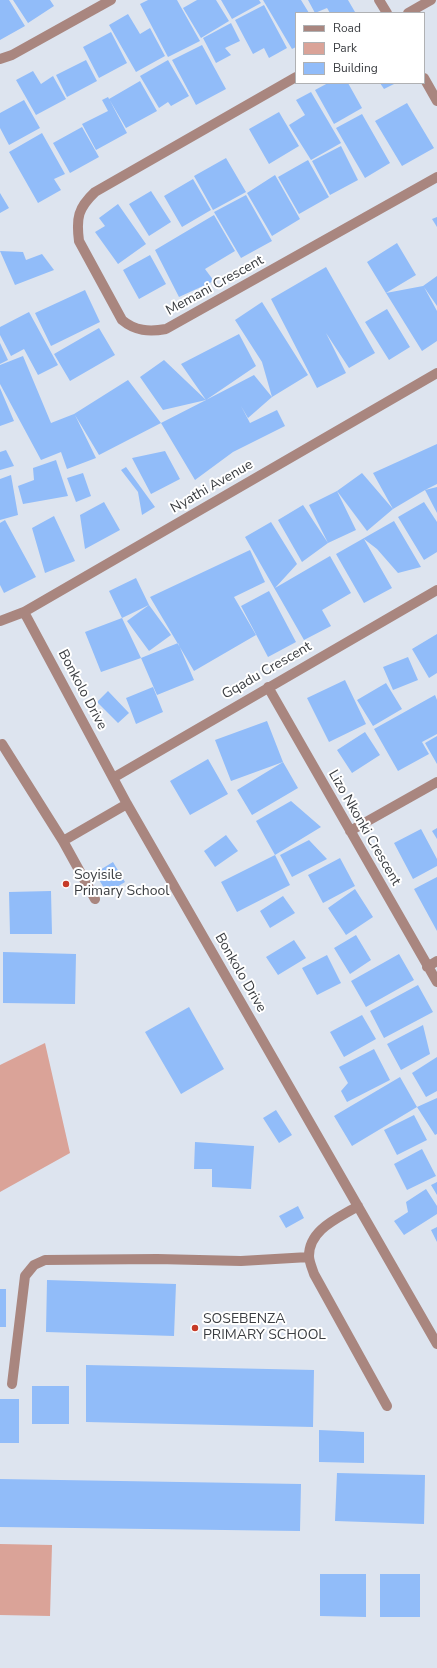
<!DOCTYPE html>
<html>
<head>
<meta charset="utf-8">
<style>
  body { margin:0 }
  #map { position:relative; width:437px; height:1668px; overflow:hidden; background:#dde4ef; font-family:"Nunito Sans",sans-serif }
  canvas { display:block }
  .legend { position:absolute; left:295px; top:12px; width:130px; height:72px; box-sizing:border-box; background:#fff; border:1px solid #b0b1b3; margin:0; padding:5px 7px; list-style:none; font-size:12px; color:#3a3d41 }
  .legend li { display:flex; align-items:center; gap:8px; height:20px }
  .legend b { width:20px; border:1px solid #b0b1b3 }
</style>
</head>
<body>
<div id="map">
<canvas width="437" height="1668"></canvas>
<ul class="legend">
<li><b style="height:5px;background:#a9867f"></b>Road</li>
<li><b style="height:11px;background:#daa398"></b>Park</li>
<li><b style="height:11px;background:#91bcf9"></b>Building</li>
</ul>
</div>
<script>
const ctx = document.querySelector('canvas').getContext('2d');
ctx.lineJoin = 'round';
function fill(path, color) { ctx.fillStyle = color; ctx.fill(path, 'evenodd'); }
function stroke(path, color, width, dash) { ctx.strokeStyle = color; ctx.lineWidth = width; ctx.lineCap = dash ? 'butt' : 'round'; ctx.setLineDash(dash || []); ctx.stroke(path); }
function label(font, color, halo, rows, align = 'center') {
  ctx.font = font + ' "Nunito Sans",sans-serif'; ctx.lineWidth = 4; ctx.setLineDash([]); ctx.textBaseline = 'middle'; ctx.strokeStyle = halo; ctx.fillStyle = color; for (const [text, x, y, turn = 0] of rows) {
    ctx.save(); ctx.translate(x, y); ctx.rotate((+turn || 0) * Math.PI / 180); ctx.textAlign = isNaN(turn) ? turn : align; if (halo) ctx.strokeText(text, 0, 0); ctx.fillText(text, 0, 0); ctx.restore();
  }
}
fill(new Path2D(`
  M45,1043L70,1153L0,1192V1065Z
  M0,1544L52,1545L50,1616L0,1615Z`), '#daa398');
fill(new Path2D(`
  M0,0H9L25,26L0,40Z
  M13,0H50L54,6L28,23Z
  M148,0H177L200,41L168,57L140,4Z
  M197,0H216L229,21L201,38L183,8Z
  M221,0H259L261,3L232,19Z
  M263,0H301L309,13H296V47L292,49Z
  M308,0H348L355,12L330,13L327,8L315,13Z
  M264,5L287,48L269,58L264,48L253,54L235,20Z
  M128,14L140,34L150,28L165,56L136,72L109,25Z
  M231,23L240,41L225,48L231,55L216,63L203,38Z
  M111,32L127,63L99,78L83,47Z
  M202,45L226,89L196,105L172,60Z
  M86,60L97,81L67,97L56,75Z
  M168,60L189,96L171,106L168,102L159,108L140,76Z
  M33,71L41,84L53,76L66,99L36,115L16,80Z
  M140,81L157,111L126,128L109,99Z
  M328,83H348L362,108L334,124L315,90Z
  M380,83H396L384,89Z
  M311,92L341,143L311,160L289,125L305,115L296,100Z
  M108,97L127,133L96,150L82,124L108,111L102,100Z
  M24,100L40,128L9,145L0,128V113Z
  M407,103L434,148L402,166L375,121Z
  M279,112L299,146L269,164L249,129Z
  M362,114L390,163L365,178L336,128Z
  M82,127L99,157L70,173L53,143Z
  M42,133L65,174L54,179L61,190L38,203L9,152Z
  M341,146L358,180L330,195L312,161Z
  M226,158L246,192L213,210L194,176Z
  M308,160L329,197L299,214L278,177Z
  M275,175L300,219L272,236L247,193Z
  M193,179L211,210L182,227L164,196Z
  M151,191L171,222L149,236L129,204Z
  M0,193L9,208L0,213Z
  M246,195L272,241L241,258L214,212Z
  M118,204L146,244L118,264L95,232L105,226L99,218Z
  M214,215L235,251L205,269L214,281L179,297L155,250Z
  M437,217V227L432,219Z
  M397,243L416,275L386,293L367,262Z
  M0,251L23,252L26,260L42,254L54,270L15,285Z
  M150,255L166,284L139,299L123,270Z
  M326,267L375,353L349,368L326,333L346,373L317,388L271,299Z
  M437,276V306L424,287L437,311V341L422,351L386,293L423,286Z
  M85,290L100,322L51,346L35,313Z
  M262,302L308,375L272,397L248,418L241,406L250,423L277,410L285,426L233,452L195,480L161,423L206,400L163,410L140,377L164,360L206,400L181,364L239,334L256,366L206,400L254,375L272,397L262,362L235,320Z
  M387,309L410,347L389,360L365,322Z
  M29,312L58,365L38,375L24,349L11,356L0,335V327Z
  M99,328L115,355L70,381L54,354Z
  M0,343L8,360L0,364Z
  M23,356L51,423L74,414L128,380L161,423L99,455L75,415L96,458L67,469L61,452L41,460L0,384V365Z
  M0,388L14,421L0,426Z
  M437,444V484L425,490L437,487V513L425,490L393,509L373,473Z
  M6,450L14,466L0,470V452Z
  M165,451L180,479L151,494L132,458Z
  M56,460L68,496L23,504L18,486L34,480L33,468Z
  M126,467L155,507L142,515L138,492L121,470Z
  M83,473L91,496L76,502L67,478Z
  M362,473L393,509L367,531L337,491Z
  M11,475L18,515L0,520V479Z
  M337,491L356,530L328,543L302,562L278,520L303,505L328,543L309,505Z
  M104,502L120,530L85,549L80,515Z
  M424,502L437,522V552L424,560L398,517Z
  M54,516L75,561L45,573L32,528Z
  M5,520L36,577L4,593L0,585V523Z
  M394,521L421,567L398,573L377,549L364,539L392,588L364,603L336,554Z
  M271,522L297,564L275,588L330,556L351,593L322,610L331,626L304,640L245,537Z
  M250,550L265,582L234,597L256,635L194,671L150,597Z
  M136,578L149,605L122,618L141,658L101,672L85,632L122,618L109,591Z
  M269,591L296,642L268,657L241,606Z
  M149,605L171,635L149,651L127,621Z
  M437,634V673L429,678L412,649Z
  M178,643L194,680L157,695L141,658Z
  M408,657L418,680L393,690L383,667Z
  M345,680L366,724L329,742L307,698Z
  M386,683L402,709L373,726L357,700Z
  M153,687L163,712L136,724L126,698Z
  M108,691L129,713L118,723L97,702Z
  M435,695L437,700V734L422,742L429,754L398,771L374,729Z
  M267,721L283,762L231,781L215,740Z
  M365,732L380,755L352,773L337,750Z
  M437,736V764L425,743Z
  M208,759L228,794L190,815L170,781Z
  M283,762L298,788L252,815L237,790Z
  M291,801L321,827L275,855L256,821Z
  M437,828V839L432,831Z
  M421,829L437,859V866L413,879L394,843Z
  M226,835L238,851L215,867L204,851Z
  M309,840L327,859L292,877L280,855Z
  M275,855L290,885L237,912L221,882Z
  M340,858L355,886L323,903L308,875Z
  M113,862L125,882L107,893L95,873Z
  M437,877V931L414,889Z
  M355,889L373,917L346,935L328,908Z
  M51,891L52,934H10L9,892Z
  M283,896L295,913L270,928L260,911Z
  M356,935L371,960L350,974L334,948Z
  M294,940L306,958L278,975L266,957Z
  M3,952L76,954L75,1004L3,1003Z
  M399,954L414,980L366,1007L351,981Z
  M327,955L341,983L317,995L302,968Z
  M418,985L433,1012L384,1038L370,1011Z
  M189,1007L224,1069L181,1094L145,1032Z
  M362,1015L376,1039L344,1057L330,1032Z
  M423,1025L430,1054L401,1070L387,1044Z
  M374,1049L390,1080L347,1102L341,1091L348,1083L339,1067Z
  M437,1057V1091L426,1097L412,1073Z
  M400,1077L417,1107L352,1146L334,1116Z
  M437,1098V1134L435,1135L417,1107Z
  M276,1110L292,1135L279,1143L263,1118Z
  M414,1115L427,1140L397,1155L384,1130Z
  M195,1142L254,1146L251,1189L212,1187V1169H194Z
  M422,1149L436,1176L407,1190L394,1164Z
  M437,1182V1195L431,1185Z
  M426,1189L437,1206V1214L404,1235L394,1221L408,1212L406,1202Z
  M298,1206L304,1218L286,1228L279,1216Z
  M437,1227V1242L431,1230Z
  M47,1280L176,1284L174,1336L46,1332Z
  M0,1289H6V1327H0Z
  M86,1365L314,1370L313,1427L86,1422Z
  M32,1386H69V1424H32Z
  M0,1399H19V1443H0Z
  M319,1430L364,1432V1463L319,1462Z
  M337,1473L425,1475L424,1524L335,1521Z
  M0,1479L301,1484L300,1531L0,1527Z
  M320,1574H366V1617L320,1616Z
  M380,1574H420V1617H380Z`), '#91bcf9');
stroke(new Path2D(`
  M379,0L387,13
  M408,13L431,0
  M0,59L12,55L111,0
  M296,77L95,192C78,208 76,218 79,241L122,320C135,331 149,332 166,329L437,177
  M424,78L437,101
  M24,612L127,804L437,1344
  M0,621L24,612L437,373
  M268,687L437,982
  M2,744L63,841
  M113,778L437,590
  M350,831L437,782
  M95,899L63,841L127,804
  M427,967L437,961
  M358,1206C339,1218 309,1229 309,1256C309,1261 312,1268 314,1274L387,1406
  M12,1384L25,1276L34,1265L45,1260L157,1259L241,1261L309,1257`), '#a9867f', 10);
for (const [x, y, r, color] of [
  [66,884,4,"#c63a27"],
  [195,1328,4,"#c63a27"]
]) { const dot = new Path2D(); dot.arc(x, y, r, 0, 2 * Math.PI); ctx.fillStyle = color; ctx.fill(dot); stroke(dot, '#fff', 1.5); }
label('14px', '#3a3d41', '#fff', [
  ["Memani Crescent",215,286,-29],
  ["Nyathi Avenue",212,487,-30],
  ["Gqadu Crescent",267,671,-30],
  ["Bonkolo Drive",82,690,62],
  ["Lizo Nkonki Crescent",364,828,60],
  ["Bonkolo Drive",240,973,60]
]);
label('14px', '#3a3d41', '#fff', [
  ["Soyisile",74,876],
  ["Primary School",74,892],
  ["SOSEBENZA",203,1320],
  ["PRIMARY SCHOOL",203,1336]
], 'left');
</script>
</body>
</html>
